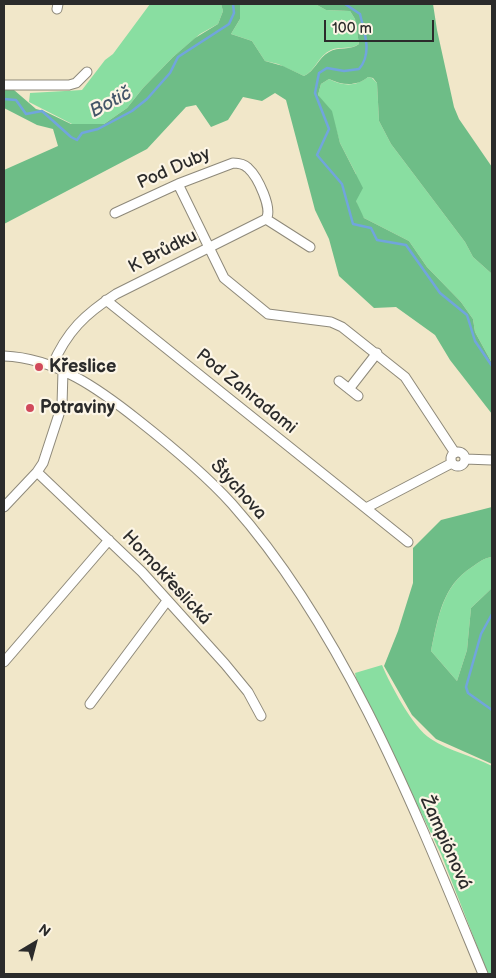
<!DOCTYPE html>
<html>
<head>
<meta charset="utf-8">
<style>
  body { margin:0 }
  #map { position:relative; width:496px; height:978px; overflow:hidden; background:#f1e7c9; font-family:"Balsamiq Sans",sans-serif }
  canvas { display:block }
  .frame { position:absolute; inset:0; border:5px solid #2b2b2b; pointer-events:none }
  .north { position:absolute; left:10px; top:918px; width:50px; height:50px; -webkit-text-stroke:4px #fcf5e5; paint-order:stroke; rotate:37deg; font-size:14px; font-weight:700; line-height:20px; text-align:center; color:#2b2b2b }
  .north::after { content:''; display:block; margin:auto; width:18px; height:22px; background:#2b2b2b; clip-path:polygon(50% 0,100% 100%,50% 72%,0 100%) }
  .scale { position:absolute; left:324px; top:20px; width:110px; height:22px; box-sizing:border-box; border:2px solid #2b2b2b; border-top:0; padding-left:6px; font-size:15px; line-height:18px; white-space:nowrap; color:#2b2b2b; -webkit-text-stroke:4px #fcf5e5; paint-order:stroke }
</style>
</head>
<body>
<div id="map">
<canvas width="496" height="978"></canvas>
<div class="frame"></div>
<div class="north">N</div>
<div class="scale">100 m</div>
</div>
<script>
const ctx = document.querySelector('canvas').getContext('2d');
ctx.lineJoin = 'round';
function fill(path, color) { ctx.fillStyle = color; ctx.fill(path, 'evenodd'); }
function stroke(path, color, width, dash) { ctx.strokeStyle = color; ctx.lineWidth = width; ctx.lineCap = dash ? 'butt' : 'round'; ctx.setLineDash(dash || []); ctx.stroke(path); }
function label(font, color, halo, rows, align = 'center') {
  ctx.font = font + ' "Balsamiq Sans",sans-serif'; ctx.lineWidth = 4.5; ctx.setLineDash([]); ctx.textBaseline = 'middle'; ctx.strokeStyle = halo; ctx.fillStyle = color; for (const [text, x, y, turn = 0] of rows) {
    ctx.save(); ctx.translate(x, y); ctx.rotate((+turn || 0) * Math.PI / 180); ctx.textAlign = isNaN(turn) ? turn : align; if (halo) ctx.strokeText(text, 0, 0); ctx.fillText(text, 0, 0); ctx.restore();
  }
}
fill(new Path2D(`
  M150,4H221L223,11L218,24L200,34L173,57L143,88L127,108L104,124H72L29,102L30,93L82,90L105,60L113,54Z
  M240,4H315L326,10L350,11L355,19L359,44C351,50 340,46 331,50C318,56 316,70 304,76L278,64L265,61L252,41L231,34L240,19Z
  M368,77L372,78L377,83L379,121L391,144L465,242L473,257L492,274V363L475,332L473,319L461,302L427,267L409,241L364,218L358,210L356,201V174L340,143L334,122L318,95L321,84L329,79C342,86 356,87 368,77Z
  M492,557V588L471,608L467,650L457,681L431,651C438,619 442,586 472,567C479,562 484,558 492,557Z
  M382,665C390,684 413,728 431,739C449,751 473,756 492,766V974H488L441,854L356,678L355,673Z`), '#89dea1');
fill(new Path2D(`
  M221,4H240V19L231,34L252,41L265,61L283,66L304,76C315,71 318,58 329,52C338,46 351,51 359,44L355,19L350,11L326,10L315,4H433L437,30L454,107L459,119L492,167V274L473,257L465,242L391,144L379,121L377,83L373,78L368,77C356,87 342,85 329,79L321,84L318,95L332,111L340,143L363,188L356,201L364,218L409,241L427,267L461,302L473,319L475,332L492,363V414L450,360L435,335L396,307L374,308L339,276L329,239L315,210L286,100L275,93L262,101L243,97L228,120L211,127L196,105L186,107L147,149L4,224V170L58,146L53,129L37,125L4,108V90H14L36,109L44,111L71,124H104L127,108L143,88L173,57L195,38L218,24L223,11Z
  M492,507V557C484,558 479,562 472,567C442,586 438,618 431,651L457,681L467,650L471,608L492,588V764L436,739L412,715L384,666L398,631L413,583V548L441,520Z`), '#6ebd87');
stroke(new Path2D(`
  M345,4L360,14C364,32 373,53 359,69L344,71L327,68L319,73L315,93L329,129L317,155L342,184L353,224L371,228L377,240L406,245L440,293L467,315L475,341L492,366
  M4,99L16,100L26,114L42,111L71,137L77,140L82,133L98,129L132,111L147,99L170,73L178,57L229,24L234,13L233,4
  M492,614L481,634L466,687L468,693L492,710`), '#71a5dd', 2.5);
const minor = new Path2D(`
  M57,9L58,4
  M4,85H69L76,83L87,72
  M178,184L224,278L268,314L331,322L342,327L405,377L455,453
  M115,213L178,184L233,163C240,163 244,164 248,168C258,177 273,209 266,219
  M106,300L408,542
  M4,356C56,358 99,389 138,420C171,446 204,473 232,504C346,632 418,817 483,974
  M52,366C67,331 85,314 116,294L266,219L310,247
  M339,381L358,396
  M349,389L377,353
  M451 459a7 7 0 1 1 14 0a7 7 0 1 1-14 0Z
  M465,459L492,460
  M37,472L142,572L225,664L248,692L261,716
  M4,507L37,472L43,463L62,405L63,371
  M366,508L452,463
  M4,662L109,540
  M90,704L167,601`);
stroke(minor, '#8e897a', 11);
stroke(minor, '#fff', 9);
for (const [x, y, r, color] of [
  [39,367,5,"#d1495b"],
  [30,408,5,"#d1495b"]
]) { const dot = new Path2D(); dot.arc(x, y, r, 0, 2 * Math.PI); ctx.fillStyle = color; ctx.fill(dot); stroke(dot, '#fcf5e5', 2); }
label('18px', '#2b2b2b', '#fcf5e5', [
  ["Pod Duby",174,169,-24],
  ["K Brůdku",163,252,-27],
  ["Pod Zahradami",246,392,39],
  ["Štychova",238,490,48],
  ["Hornokřeslická",166,578,47],
  ["Žampiónová",445,843,66]
]);
label('bold 18px', '#2b2b2b', '#fcf5e5', [
  ["Křeslice",49,367],
  ["Potraviny",40,408]
], 'left');
label('italic 19px', '#445669', '#fcf5e5', [
  ["Botič",111,103,-28]
]);
</script>
</body>
</html>
